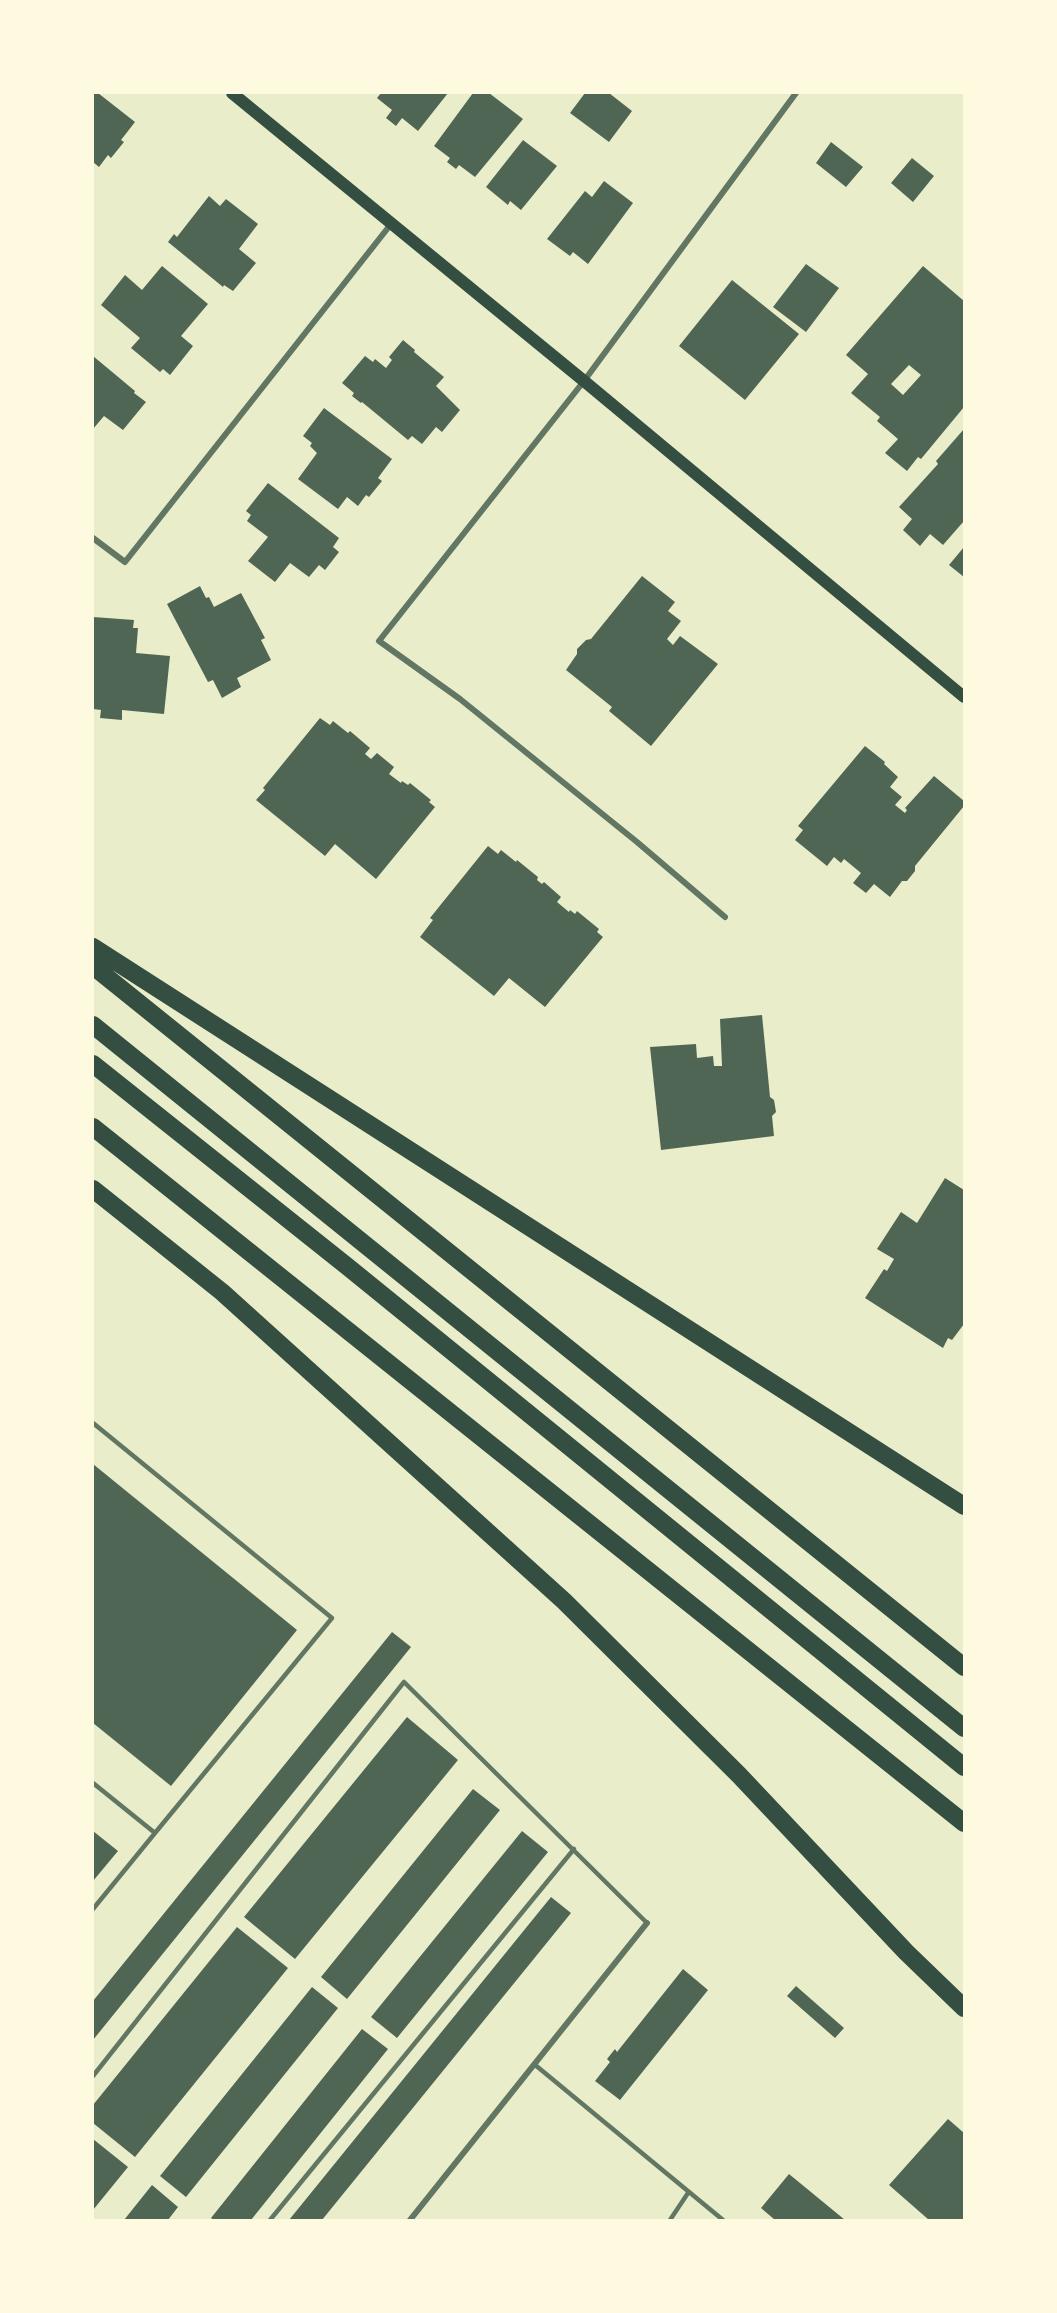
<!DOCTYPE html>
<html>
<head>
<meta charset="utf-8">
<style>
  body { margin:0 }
  #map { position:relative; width:1057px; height:2313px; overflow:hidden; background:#e9edc9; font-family:Rubik,sans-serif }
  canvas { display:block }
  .frame { position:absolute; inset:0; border:94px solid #fefae0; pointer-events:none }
</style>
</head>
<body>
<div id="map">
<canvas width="1057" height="2313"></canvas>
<div class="frame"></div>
</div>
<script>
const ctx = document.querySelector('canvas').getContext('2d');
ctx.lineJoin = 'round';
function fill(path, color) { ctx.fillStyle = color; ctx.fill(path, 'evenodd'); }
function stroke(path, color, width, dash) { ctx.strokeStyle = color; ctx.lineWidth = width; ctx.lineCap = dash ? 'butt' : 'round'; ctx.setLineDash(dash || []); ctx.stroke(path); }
fill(new Path2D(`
  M93,93H98L135,122L121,140L124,142L111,158L108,155L99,167L93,162Z
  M381,93H448L418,131L402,118L396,126L386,118L392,110L377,98Z
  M473,93H489L523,119L475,177L459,165L456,169L447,162L450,158L434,146Z
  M585,93H609L632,111L609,142L570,113Z
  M523,140L557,166L521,210L510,201L508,205L486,187Z
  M831,142L863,167L846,187L816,163Z
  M912,158L934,176L913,202L891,183Z
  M604,181L633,203L588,264L573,252L570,256L547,239L585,191L592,197Z
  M209,196L220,206L226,199L258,224L239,249L256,263L233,291L224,285L223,287L168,242L174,234L177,237Z
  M806,264L839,288L806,332L773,307Z
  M162,266L208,304L181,336L193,346L170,375L163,369L160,372L131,348L140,338L101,305L125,275L142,290Z
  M923,266L964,301V407L921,459L918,457L907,471L885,453L898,439L877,421L880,417L851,393L868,374L846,355ZM909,365L921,375L903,395L891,384Z
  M732,280L799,334L745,400L679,346Z
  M403,340L415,350L414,352L444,377L436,386L460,410L442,432L436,427L422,444L412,436L408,440L362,402L361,403L352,396L354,393L342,383L365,356L373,362L375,359L386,368L392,360L389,357Z
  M93,356L135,391L134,393L146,402L123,430L104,416L93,429Z
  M324,408L392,459L378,478L382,481L369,497L366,495L358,506L347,497L338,509L298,479L317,453L310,446L312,443L303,436Z
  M964,429V521L943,545L930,534L920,546L903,530L912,519L899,507L938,464L936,461Z
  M268,483L339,538L333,547L339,552L325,570L319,565L309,577L290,563L275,582L248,561L268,537L247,521L251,515L246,511Z
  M964,547V577L949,565Z
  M642,576L675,602L668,611L681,621L667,639L673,645L680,636L718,664L651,746L609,711L612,707L566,670L577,654V649L586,640L591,639Z
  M200,586L206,598L209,597L214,607L241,593L265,638L261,640L271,660L237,678L241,687L222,698L213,680L208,682L167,604Z
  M93,617L134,620L133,628H138L136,653L170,656L164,714L122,710V720L100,718L101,710L93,709Z
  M320,718L330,725L333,721L348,733L350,731L370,748L365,754L371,759L377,753L394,767L389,774L401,783L402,781L408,785L410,783L431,800L429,802L435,807L376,879L335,844L325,856L256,800L265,790L263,788Z
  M865,746L885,762L884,764L898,777L890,787L902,797L895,805L905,813L907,810L905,808L934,776L964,801V806L915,866V871L907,881H902L890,897L874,884L866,893L853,883L861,873L844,859L841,863L834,857L827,866L795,840L803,830L798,826Z
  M488,846L498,854L501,850L516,862L517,860L538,877L537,880L542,884L544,882L561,897L557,902L569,912L570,910L575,914L577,911L599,929L597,932L603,937L545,1007L509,978L494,996L420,937L433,920L430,918Z
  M762,1015L770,1097L774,1100L776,1112L772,1116L774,1136L661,1150L650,1047L696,1044L697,1058L713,1056L714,1066H722L720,1019Z
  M945,1178L964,1190V1324L952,1340L948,1338L943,1348L865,1298L884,1269L887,1271L894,1259L877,1249L901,1212L917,1223Z
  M93,1464L297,1630L171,1786L93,1723Z
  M392,1632L411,1647L93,2040V2001Z
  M407,1717L458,1760L295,1959L244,1917Z
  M473,1789L500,1810L347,1999L321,1977Z
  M93,1831L118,1851L93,1881Z
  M522,1831L548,1852L397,2038L371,2017Z
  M551,1897L571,1913L322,2220H289Z
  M237,1927L288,1968L135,2157L93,2123V2105Z
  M683,1969L708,1990L620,2100L595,2081L610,2062L607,2059L615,2049L617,2052Z
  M796,1986L844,2028L835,2038L787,1996Z
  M312,1987L338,2008L186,2197L160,2176Z
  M362,2029L388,2049L251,2220H214L211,2218Z
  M948,2119L964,2133V2220H929L889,2185Z
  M93,2139L128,2167L93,2210Z
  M789,2174L845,2220H775L761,2208Z
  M152,2185L178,2207L168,2220H124Z`), '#4f6655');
stroke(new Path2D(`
  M93,1423L332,1618L155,1833L93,1783
  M93,1909L155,1833
  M534,2064L723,2220
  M93,2076L404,1682L647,1923
  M270,2220L574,1849
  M670,2220L688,2193`), '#617663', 4.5);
stroke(new Path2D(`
  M93,538L125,562L391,224
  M725,917L637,842L460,699L379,641L584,381L796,93
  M410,2220L647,1923`), '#617663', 6);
stroke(new Path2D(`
  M232,93L584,381L964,697`), '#344e41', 12);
stroke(new Path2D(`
  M93,947L964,1506
  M93,966L964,1667
  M93,1025L964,1728
  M93,1064L348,1267L964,1767
  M93,1127L964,1823
  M93,1189L222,1292L564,1601L739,1775L906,1952L964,2008`), '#344e41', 18);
</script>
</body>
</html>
